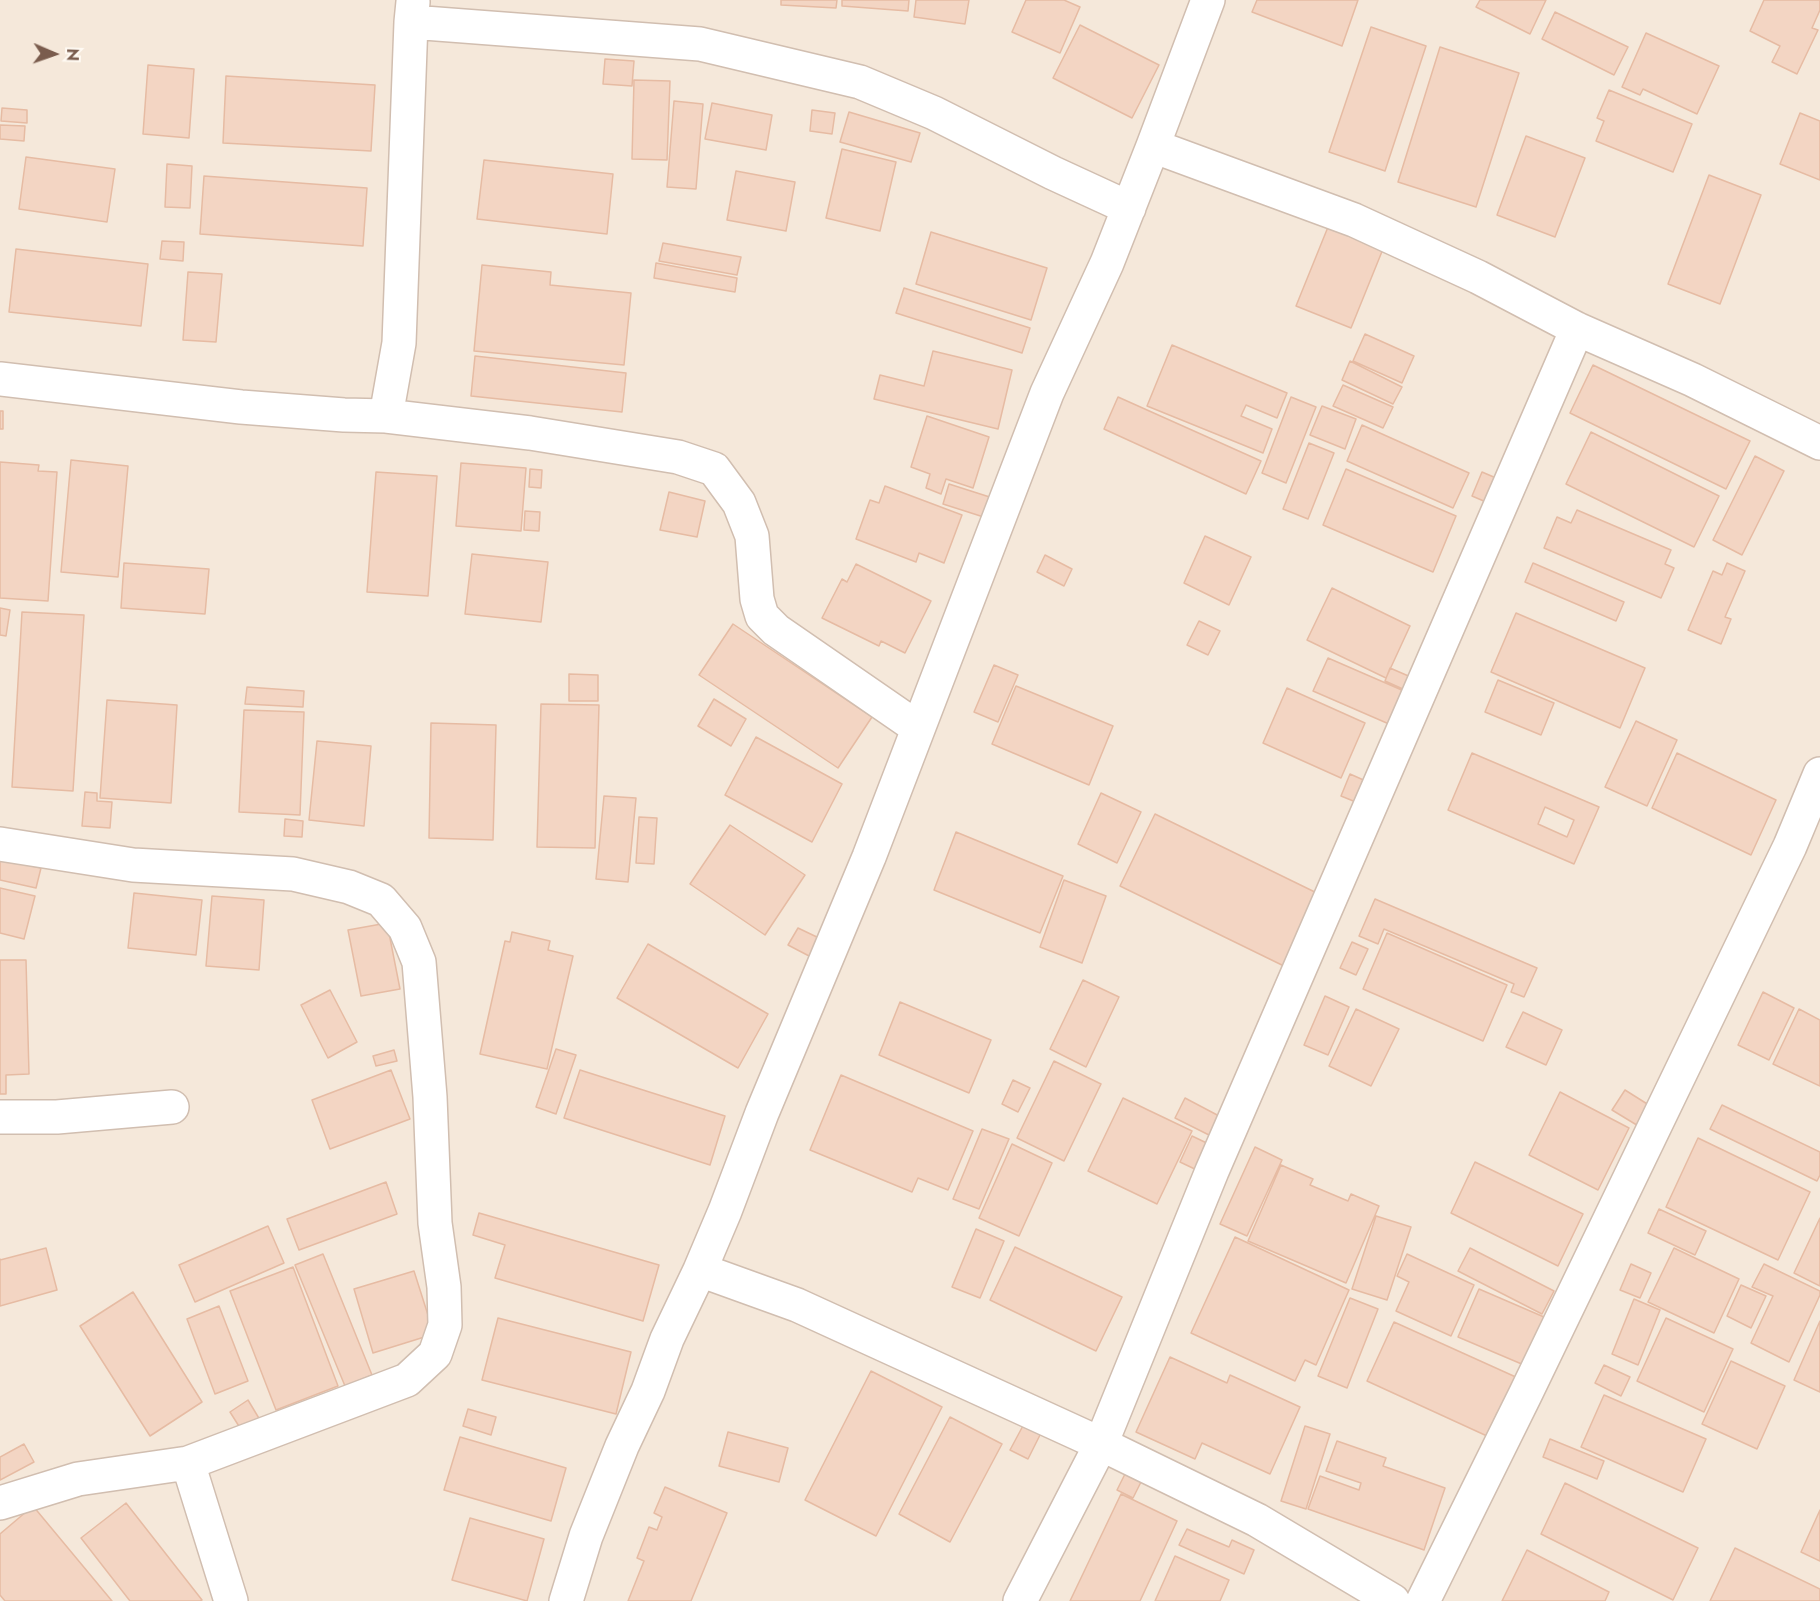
<!DOCTYPE html>
<html>
<head>
<meta charset="utf-8">
<style>
  body { margin:0 }
  #map { position:relative; width:1820px; height:1601px; overflow:hidden; background:#fdf6ec; font-family:Jost,sans-serif }
  canvas { display:block }
  .north { position:absolute; left:24px; top:24px; width:60px; height:60px; -webkit-text-stroke:4px #fffaf3; paint-order:stroke; rotate:92deg; font-size:16px; font-weight:700; line-height:24px; text-align:center; color:#7a5c4d }
  .north::after { content:''; display:block; margin:auto; width:21px; height:27px; background:#7a5c4d; clip-path:polygon(50% 0,100% 100%,50% 72%,0 100%) }
</style>
</head>
<body>
<div id="map">
<canvas width="1820" height="1601"></canvas>
<div class="north">N</div>
</div>
<script>
const ctx = document.querySelector('canvas').getContext('2d');
ctx.lineJoin = 'round';
function fill(path, color) { ctx.fillStyle = color; ctx.fill(path, 'evenodd'); }
function stroke(path, color, width, dash) { ctx.strokeStyle = color; ctx.lineWidth = width; ctx.lineCap = dash ? 'butt' : 'round'; ctx.setLineDash(dash || []); ctx.stroke(path); }
fill(new Path2D(`
  M0,0H1820V1601H0Z`), '#f5e8da');
const building = new Path2D(`
  M781,0H837L836,8L781,5Z
  M842,0H909L908,11L842,6Z
  M916,0H969L965,24L914,17Z
  M1026,0H1064L1080,7L1060,53L1012,32Z
  M1257,0H1358L1342,46L1252,12Z
  M1480,0H1546L1530,34L1476,7Z
  M1764,0H1820V10L1812,28L1818,30L1797,74L1772,62L1780,46L1750,31Z
  M1555,12L1628,47L1614,75L1542,39Z
  M1080,25L1159,65L1132,118L1053,78Z
  M1371,27L1426,46L1385,171L1329,152Z
  M1646,33L1719,66L1697,114L1643,89L1640,95L1622,87Z
  M1440,47L1519,73L1476,207L1398,182Z
  M605,59L634,61L632,86L603,84Z
  M148,65L194,69L189,138L143,134Z
  M226,76L375,85L371,151L223,143Z
  M634,80L670,81L667,160L632,159Z
  M1609,90L1692,124L1673,172L1596,141L1604,121L1597,118Z
  M674,101L703,104L696,189L667,187Z
  M712,103L772,115L766,150L705,139Z
  M2,108L27,110V123L1,121Z
  M812,110L835,113L832,134L810,131Z
  M849,112L920,133L911,162L840,142Z
  M1800,113L1820,121V180L1780,164Z
  M0,125L25,126L24,141L0,139Z
  M1526,136L1585,158L1555,237L1497,215Z
  M842,149L896,162L880,231L826,218Z
  M26,157L115,169L107,222L19,209Z
  M484,160L613,174L607,234L477,219Z
  M167,164L192,166L190,208L165,207Z
  M736,171L795,182L786,231L727,220Z
  M1709,175L1761,195L1720,304L1668,284Z
  M204,176L367,188L363,246L200,234Z
  M1328,227L1383,249L1351,328L1296,306Z
  M931,232L1047,268L1031,320L916,284Z
  M162,241L184,242L183,261L160,259Z
  M663,243L741,257L737,275L659,261Z
  M16,249L148,264L141,326L9,312Z
  M656,263L737,278L735,292L654,278Z
  M482,265L551,272L550,285L631,293L624,365L474,351Z
  M188,272L222,274L216,342L183,340Z
  M904,288L1030,328L1022,353L896,313Z
  M1365,334L1414,356L1402,383L1353,361Z
  M1172,345L1287,393L1277,418L1246,405L1241,416L1272,429L1263,453L1147,406Z
  M933,351L1012,370L998,429L874,399L880,375L924,386Z
  M475,356L626,373L622,412L471,396Z
  M1350,361L1402,387L1393,404L1342,380Z
  M1593,365L1750,441L1726,489L1570,413Z
  M1343,385L1393,407L1383,428L1333,406Z
  M1118,397L1261,461L1246,494L1104,429Z
  M1291,397L1316,407L1286,483L1262,473Z
  M1322,406L1356,419L1345,449L1310,435Z
  M0,411H3V429H0Z
  M927,416L989,437L973,488L946,479L941,494L926,488L930,474L911,467Z
  M1362,425L1469,473L1453,508L1347,461Z
  M1591,432L1719,496L1694,547L1566,484Z
  M1309,443L1334,453L1308,519L1283,509Z
  M1755,456L1784,471L1742,555L1713,540Z
  M71,460L128,466L118,577L61,572Z
  M0,462L39,465L38,471L57,472L48,601L0,598Z
  M461,463L526,468L521,531L456,526Z
  M530,469L542,470L541,488L529,487Z
  M1346,469L1456,516L1433,572L1323,525Z
  M376,472L437,476L428,596L367,592Z
  M1482,472L1503,481L1493,505L1472,496Z
  M949,484L999,500L993,520L943,504Z
  M885,486L962,515L944,563L919,553L916,562L856,539L870,500L879,503Z
  M669,492L705,501L697,537L660,530Z
  M1577,510L1671,550L1665,564L1674,568L1661,598L1544,548L1557,517L1571,523Z
  M525,511L540,512L539,531L524,530Z
  M1205,536L1251,557L1229,605L1184,583Z
  M472,554L548,562L541,622L465,614Z
  M1045,555L1072,569L1064,586L1037,572Z
  M124,563L209,569L205,614L121,608Z
  M1533,563L1624,602L1616,621L1525,582Z
  M1727,563L1745,571L1725,617L1731,619L1721,644L1688,630L1713,571L1722,575Z
  M856,564L931,601L905,653L881,641L879,646L822,618L842,579L847,582Z
  M1332,588L1410,626L1386,678L1307,640Z
  M0,608L10,610L6,636L0,635Z
  M22,612L84,615L73,791L12,787Z
  M1516,613L1645,668L1620,728L1491,672Z
  M1199,621L1220,631L1208,655L1187,645Z
  M733,624L872,717L838,768L699,675Z
  M1328,658L1404,691L1389,724L1313,691Z
  M994,665L1018,675L998,722L974,712Z
  M1390,668L1420,681L1414,694L1385,681Z
  M569,674L598,675V701H569Z
  M1498,680L1554,703L1541,735L1485,712Z
  M1016,686L1113,726L1089,785L992,744Z
  M247,687L304,691L303,707L245,704Z
  M1287,688L1365,723L1341,778L1263,743Z
  M714,699L746,719L731,746L698,726Z
  M107,700L177,705L171,803L100,798Z
  M541,704L599,705L595,848L537,847Z
  M244,710L304,712L300,815L239,812Z
  M1636,721L1677,740L1647,806L1605,787Z
  M431,723L496,725L493,840L429,838Z
  M756,737L842,784L812,842L725,795Z
  M317,741L371,746L364,826L309,820Z
  M1472,753L1599,807L1574,864L1448,810ZM1545,807L1574,820L1567,837L1538,824Z
  M1677,753L1776,800L1751,855L1652,808Z
  M1350,774L1377,786L1368,807L1341,796Z
  M85,792L97,793V801L112,802L110,828L82,826Z
  M1101,793L1141,812L1117,863L1078,844Z
  M604,796L636,798L628,882L596,879Z
  M1155,814L1323,896L1288,968L1120,886Z
  M639,817L657,818L654,864L636,863Z
  M285,819L303,821L302,837L284,836Z
  M730,825L805,875L765,935L690,884Z
  M956,832L1063,876L1040,933L934,890Z
  M0,859L41,868L36,888L0,880Z
  M1064,880L1106,896L1082,963L1040,947Z
  M0,888L35,896L24,939L0,933Z
  M134,893L202,900L196,955L128,948Z
  M212,896L264,900L259,970L206,966Z
  M1375,899L1537,968L1524,997L1511,992L1514,984L1384,929L1378,944L1359,936Z
  M387,923L400,989L361,996L348,930Z
  M798,928L821,939L811,957L788,945Z
  M512,932L550,941L548,950L573,956L547,1069L480,1054L505,941L510,942Z
  M1387,933L1507,985L1483,1041L1363,989Z
  M1352,942L1368,949L1356,975L1340,968Z
  M648,944L768,1014L738,1068L617,998Z
  M0,960H26L29,1074L6,1075V1094H0Z
  M1083,980L1119,997L1086,1067L1050,1049Z
  M330,990L357,1042L328,1058L301,1005Z
  M1763,992L1794,1008L1769,1060L1738,1045Z
  M1325,996L1349,1007L1328,1055L1304,1045Z
  M900,1002L991,1040L969,1093L879,1055Z
  M1356,1009L1399,1029L1371,1086L1329,1066Z
  M1799,1009L1820,1020V1086L1773,1064Z
  M1523,1012L1562,1030L1546,1065L1506,1047Z
  M556,1049L576,1055L556,1114L536,1107Z
  M394,1050L397,1061L376,1066L373,1056Z
  M1054,1061L1101,1084L1064,1161L1017,1138Z
  M391,1070L410,1119L330,1149L312,1100Z
  M580,1070L725,1116L710,1165L564,1118Z
  M841,1075L973,1131L948,1190L918,1178L912,1192L810,1150Z
  M1013,1080L1030,1088L1018,1112L1002,1104Z
  M1625,1090L1652,1107L1640,1127L1612,1110Z
  M1560,1092L1629,1128L1598,1190L1529,1155Z
  M1123,1098L1192,1131L1157,1204L1088,1171Z
  M1185,1098L1221,1117L1211,1136L1175,1118Z
  M1722,1105L1820,1152V1175L1817,1181L1710,1129Z
  M982,1129L1009,1139L979,1209L953,1199Z
  M1192,1136L1213,1146L1201,1172L1180,1162Z
  M1698,1138L1810,1192L1778,1260L1666,1207Z
  M1012,1144L1052,1163L1019,1236L979,1218Z
  M1255,1147L1282,1160L1247,1236L1220,1224Z
  M1475,1162L1583,1214L1558,1266L1451,1213Z
  M1281,1165L1313,1179L1310,1185L1348,1201L1351,1194L1379,1206L1346,1283L1248,1241Z
  M386,1182L397,1214L299,1250L287,1219Z
  M1659,1209L1706,1231L1695,1255L1648,1233Z
  M479,1213L659,1265L643,1321L495,1278L505,1245L473,1235Z
  M1376,1216L1411,1227L1387,1300L1352,1289Z
  M1820,1218V1286L1794,1273Z
  M268,1226L284,1263L195,1302L179,1265Z
  M976,1229L1004,1241L980,1298L952,1287Z
  M1235,1237L1349,1290L1316,1365L1305,1360L1295,1381L1191,1333Z
  M1015,1247L1122,1297L1096,1351L990,1300Z
  M46,1248L57,1290L0,1306V1259V1260Z
  M1470,1248L1554,1291L1542,1314L1458,1271Z
  M1674,1248L1739,1279L1714,1333L1648,1302Z
  M323,1254L372,1375L345,1386L295,1265Z
  M1407,1254L1474,1285L1451,1336L1396,1311L1409,1282L1397,1276Z
  M1631,1264L1651,1273L1640,1298L1620,1290Z
  M1764,1264L1820,1291V1295L1789,1362L1751,1343L1773,1296L1752,1287Z
  M293,1267L338,1386L276,1410L230,1291Z
  M414,1271L434,1334L373,1353L354,1289Z
  M1741,1285L1766,1296L1751,1328L1727,1316Z
  M1479,1289L1544,1317L1524,1365L1458,1337Z
  M133,1292L202,1402L150,1436L80,1326Z
  M1350,1298L1378,1309L1347,1388L1318,1376Z
  M1634,1299L1660,1310L1638,1365L1612,1354Z
  M219,1306L248,1381L215,1394L187,1319Z
  M498,1318L631,1352L616,1414L482,1380Z
  M1666,1318L1733,1349L1704,1412L1637,1381Z
  M1820,1321V1392L1794,1380Z
  M1394,1322L1518,1378L1502,1415L1497,1413L1487,1436L1367,1381Z
  M1170,1357L1227,1383L1230,1375L1300,1407L1270,1474L1202,1443L1195,1459L1136,1432Z
  M1731,1361L1785,1386L1757,1449L1702,1424Z
  M1604,1365L1630,1377L1621,1396L1595,1383Z
  M871,1371L942,1407L876,1536L805,1500Z
  M1604,1395L1706,1439L1683,1492L1581,1447Z
  M248,1400L260,1420L242,1431L230,1412Z
  M468,1409L496,1417L491,1435L463,1426Z
  M950,1417L1002,1444L950,1542L899,1514Z
  M1025,1422L1042,1431L1028,1459L1010,1450Z
  M1305,1426L1330,1434L1306,1509L1281,1501Z
  M728,1432L788,1448L779,1482L719,1466Z
  M460,1437L566,1468L551,1521L444,1490Z
  M1550,1439L1604,1461L1597,1479L1543,1457Z
  M1337,1441L1386,1458L1383,1466L1445,1488L1424,1550L1308,1509L1320,1476L1359,1490L1361,1483L1326,1471Z
  M24,1444L34,1462L0,1480V1457Z
  M1126,1472L1142,1480L1133,1498L1117,1490Z
  M1565,1483L1698,1548L1673,1600L1541,1534Z
  M665,1487L727,1513L691,1601H628L644,1561L637,1558L649,1527L657,1530L662,1517L654,1513Z
  M1121,1494L1177,1521L1140,1601H1070Z
  M126,1503L202,1600L200,1601H130L81,1538Z
  M33,1506L112,1601H5L0,1595V1534Z
  M1820,1510V1561L1801,1552Z
  M470,1518L544,1539L527,1601L452,1580Z
  M1187,1529L1229,1547L1232,1540L1254,1550L1244,1574L1179,1545Z
  M1735,1548L1820,1589V1601H1710Z
  M1527,1550L1609,1592L1605,1601H1502Z
  M1175,1556L1229,1580L1220,1601H1155Z`);
fill(building, '#f3d5c3');
stroke(building, '#e6bba3', 1.5);
const street = new Path2D(`
  M1208,0L1153,146L1107,263L1047,393L869,857L762,1113L725,1211L700,1270L797,1305L1101,1444L1257,1520L1393,1601
  M411,22L700,44L860,82L934,113L1053,173L1129,208
  M1153,146L1354,220L1478,277L1577,329L1693,380L1820,443
  M0,379L241,407L344,415L386,416L530,433L678,457L714,469L739,503L752,536L757,599L762,616L776,630L918,728
  M386,416L399,343L411,22L413,2
  M0,844L133,865L293,874L349,887L381,900L405,928L419,962L430,1097L435,1223L444,1287L445,1325L435,1354L407,1380L188,1463L78,1479L0,1503
  M0,1117H57L172,1107
  M188,1463L231,1601
  M566,1601L586,1536L622,1446L648,1391L667,1339L700,1270
  M1020,1601L1101,1444L1212,1171L1577,329
  M1423,1601L1525,1395L1790,846L1820,774`);
stroke(street, '#d1beb0', 36);
stroke(street, '#fff', 33);
</script>
</body>
</html>
